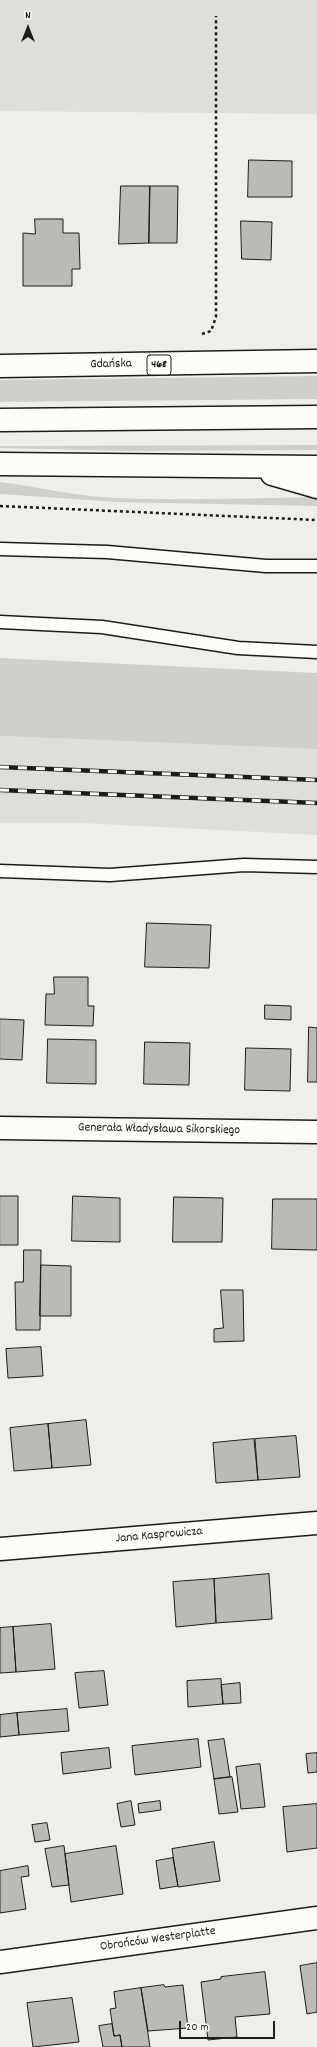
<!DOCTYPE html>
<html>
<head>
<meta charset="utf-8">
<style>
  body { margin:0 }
  #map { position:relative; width:317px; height:2047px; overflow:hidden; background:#f0eeea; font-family:Dekko,sans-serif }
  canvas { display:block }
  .north { position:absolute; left:8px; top:8px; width:40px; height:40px; -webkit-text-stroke:3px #fdfcf7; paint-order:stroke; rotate:0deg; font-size:11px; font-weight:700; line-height:16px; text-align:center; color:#1c1c1c }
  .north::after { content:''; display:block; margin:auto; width:14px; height:18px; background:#1c1c1c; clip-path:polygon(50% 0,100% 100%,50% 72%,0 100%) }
  .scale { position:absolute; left:179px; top:2021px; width:96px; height:18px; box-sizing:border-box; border:2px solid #1c1c1c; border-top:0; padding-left:5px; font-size:12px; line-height:14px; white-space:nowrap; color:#1c1c1c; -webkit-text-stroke:3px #fdfcf7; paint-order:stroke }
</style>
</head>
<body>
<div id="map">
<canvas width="317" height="2047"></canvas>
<div class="north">N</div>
<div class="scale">20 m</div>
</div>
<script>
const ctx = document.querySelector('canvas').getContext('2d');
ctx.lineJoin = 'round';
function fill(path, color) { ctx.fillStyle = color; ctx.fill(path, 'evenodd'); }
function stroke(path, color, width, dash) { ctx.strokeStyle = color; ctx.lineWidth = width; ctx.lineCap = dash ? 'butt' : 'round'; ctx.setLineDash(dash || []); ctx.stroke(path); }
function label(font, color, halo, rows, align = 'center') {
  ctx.font = font + ' Dekko,sans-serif'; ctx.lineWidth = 4; ctx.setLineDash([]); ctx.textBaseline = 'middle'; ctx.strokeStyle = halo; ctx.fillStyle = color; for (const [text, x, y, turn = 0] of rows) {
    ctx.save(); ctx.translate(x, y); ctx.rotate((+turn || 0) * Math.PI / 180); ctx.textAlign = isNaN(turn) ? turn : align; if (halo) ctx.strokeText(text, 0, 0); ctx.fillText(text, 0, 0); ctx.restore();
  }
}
fill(new Path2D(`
  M0,0H317V114L0,111Z
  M0,736L317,749V835L81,823H0Z`), '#e0deda');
fill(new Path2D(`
  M317,376V399L0,402V380Z
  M317,445V450L128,451L0,448V446Z
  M0,482C38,487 76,496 114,498C181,501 249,498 317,497V506L117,502L0,494Z
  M0,658L317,673V749L0,736Z`), '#d0cfcc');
const building = new Path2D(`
  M249,160L292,161V197H248Z
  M121,186H150L149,243L119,244Z
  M150,186H178L177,243H149Z
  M35,219H63V233H79L80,269H72V286H23V233L35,234Z
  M241,221L272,222L271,260L242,259Z
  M147,923L211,925L209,968L145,967Z
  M54,977H88V1006H94L93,1026L45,1025L46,994H54Z
  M265,1005L291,1006V1020L265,1019Z
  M0,1019L24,1020L22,1060L0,1059Z
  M309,1027L317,1028V1082H308Z
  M48,1039L96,1040V1084L47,1083Z
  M145,1042L190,1043L189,1085L144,1084Z
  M246,1048L291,1049L290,1091L245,1090Z
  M0,1196H18V1245H0Z
  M73,1196L120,1198V1242L72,1241Z
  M174,1197L223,1198L222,1242H173Z
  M273,1199H317V1250L272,1249Z
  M24,1250H41L40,1330H16L15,1282H23Z
  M41,1265L71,1266V1316H40Z
  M221,1290H243L244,1341L214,1342V1329L223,1328Z
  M41,1347L43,1376L8,1378L6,1349Z
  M86,1420L91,1465L52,1468L48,1424Z
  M48,1424L52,1468L14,1471L10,1428Z
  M296,1436L300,1477L258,1480L255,1439Z
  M254,1439L258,1480L216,1483L213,1443Z
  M269,1574L272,1619L216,1623L214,1579Z
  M214,1579L216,1623L176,1627L173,1582Z
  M51,1624L55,1669L16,1672L13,1627Z
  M13,1627L16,1672L0,1673V1628Z
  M104,1671L108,1705L79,1708L75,1673Z
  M221,1679L223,1704L188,1707L187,1681Z
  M240,1683L241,1703L223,1704L221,1685Z
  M67,1709L69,1731L19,1735L17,1713Z
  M17,1713L19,1735L0,1737V1715Z
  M198,1739L201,1767L135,1775L132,1746Z
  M224,1739L230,1777L214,1779L208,1741Z
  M109,1748L111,1768L63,1774L61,1753Z
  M317,1753V1772L308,1773L306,1754Z
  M260,1764L265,1807L241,1809L236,1767Z
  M232,1777L238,1812L219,1814L214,1779Z
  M131,1801L135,1825L121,1827L117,1804Z
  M160,1801L161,1810L139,1813L138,1804Z
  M317,1804V1848L287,1852L283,1807Z
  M47,1823L50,1840L35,1842L32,1825Z
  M214,1842L220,1881L178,1887L172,1849Z
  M64,1846L69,1885L52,1887L45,1849Z
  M116,1846L123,1894L71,1902L65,1854Z
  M173,1858L178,1886L160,1889L156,1861Z
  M28,1866L29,1876L21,1877L26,1909L0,1913V1871Z
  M317,1963V2012L307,2014L300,1966Z
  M265,1972L270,2014L235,2017L237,2037L208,2040L201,1982L221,1979V1977Z
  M164,1985L165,1987L183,1985L188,2028L148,2031L141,1988Z
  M141,1988L150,2047H122L120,2035L114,2036L110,2009L116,2008L114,1992Z
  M72,1998L79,2042L33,2047L27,2003Z
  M112,2024L114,2036L120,2035L122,2047H103L99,2026Z`);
fill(building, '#bbbab6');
stroke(building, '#1c1c1c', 1);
const service = new Path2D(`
  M0,549L107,552L266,566H317
  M0,622L102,627L238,648L317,652
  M0,871L110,875L244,865L317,867`);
const minor = new Path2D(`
  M0,1549L317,1523
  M0,1962L317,1918`);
const tertiary = new Path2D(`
  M0,1128L317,1132`);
const primary = new Path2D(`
  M0,366L317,361
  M0,420L317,417
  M0,464L317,467
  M272,474L317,487`);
stroke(service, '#1c1c1c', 15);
stroke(minor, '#1c1c1c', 25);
stroke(tertiary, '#1c1c1c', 25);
stroke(primary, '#1c1c1c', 25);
stroke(new Path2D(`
  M202,334L211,331L216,317V16
  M0,506L317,520`), '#1c1c1c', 2.5, [3, 3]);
stroke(service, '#fdfcf7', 12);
stroke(minor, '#fdfcf7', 22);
stroke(tertiary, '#fdfcf7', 22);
stroke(primary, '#fdfcf7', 22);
const rail = new Path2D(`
  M0,767L317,780
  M0,790L317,803`);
stroke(rail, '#1c1c1c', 4.5);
stroke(rail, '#fdfcf7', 3, [9]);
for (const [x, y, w] of [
  [159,365,24]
]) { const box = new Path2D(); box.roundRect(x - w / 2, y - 10, w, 20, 3); ctx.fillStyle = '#fdfcf7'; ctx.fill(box); stroke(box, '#1c1c1c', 1); }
label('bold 12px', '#1c1c1c', null, [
  ["468",159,365]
]);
label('13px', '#1c1c1c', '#fdfcf7', [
  ["Gdańska",111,365,-1],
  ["Generała Władysława Sikorskiego",159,1130,1],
  ["Jana Kasprowicza",159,1536,-5],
  ["Obrońców Westerplatte",158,1940,-8]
]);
</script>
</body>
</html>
